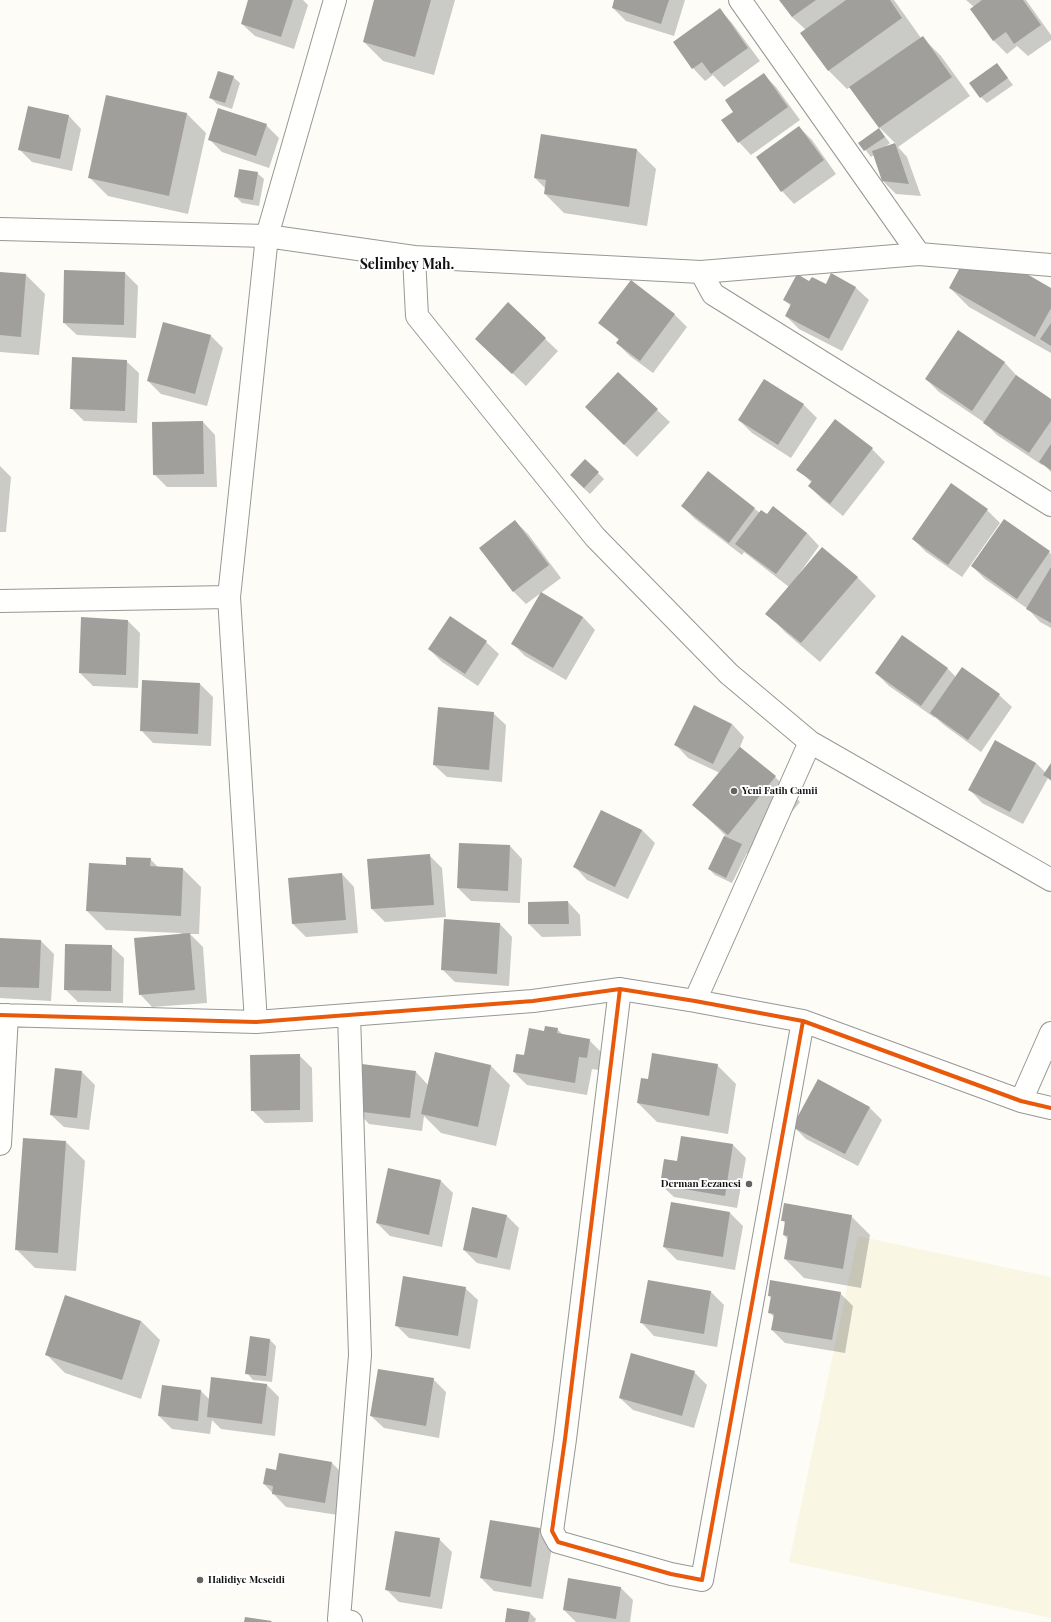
<!DOCTYPE html>
<html>
<head>
<meta charset="utf-8">
<style>
  body { margin:0 }
  canvas { display:block; background:#fdfcf7 }
</style>
</head>
<body>
<canvas width="1051" height="1622"></canvas>
<script>
const ctx = document.querySelector('canvas').getContext('2d');
ctx.lineJoin = 'round';
function fill(path, color) { ctx.fillStyle = color; ctx.fill(path, 'evenodd'); }
function stroke(path, color, width, dash) { ctx.strokeStyle = color; ctx.lineWidth = width; ctx.lineCap = dash ? 'butt' : 'round'; ctx.setLineDash(dash || []); ctx.stroke(path); }
function label(font, color, halo, rows, align = 'center') {
  ctx.font = font + ' "Playfair Display",serif'; ctx.lineWidth = 4; ctx.setLineDash([]); ctx.textBaseline = 'middle'; ctx.strokeStyle = halo; ctx.fillStyle = color; for (const [text, x, y, turn = 0] of rows) {
    ctx.save(); ctx.translate(x, y); ctx.rotate((+turn || 0) * Math.PI / 180); ctx.textAlign = isNaN(turn) ? turn : align; if (halo) ctx.strokeText(text, 0, 0); ctx.fillText(text, 0, 0); ctx.restore();
  }
}
fill(new Path2D(`
  M858,1236L1051,1277V1618L789,1562Z`), '#f9f7e4');
fill(new Path2D(`
  M250,0H303L308,5L294,49L255,36L242,24Z
  M375,0H455L434,75L383,61L364,42Z
  M615,0H685L674,36L626,21L613,8Z
  M781,0H894L921,38L922,37L941,56L970,96L898,147L907,157L921,196L896,194L883,181L874,155L871,157L860,143L879,129L890,143L885,147L896,144L880,128L850,87L847,89L828,70L806,30L792,17Z
  M966,0H1026L1051,35V40L1028,56L1017,46L1007,54L994,41L971,9L974,7Z
  M720,10L732,23L760,61L724,87L713,75L705,81L693,68Z
  M997,64L1013,85L987,103L981,97Z
  M764,75L776,87L800,120L751,155L739,142L735,112Z
  M233,77L240,83L232,109L217,104L210,97Z
  M107,96L187,114L206,133L188,214L108,196L89,177Z
  M69,116L81,129L72,171L32,162L19,149Z
  M266,125L279,138L269,168L222,152L209,139Z
  M799,127L812,140L836,174L794,204L782,191Z
  M541,135L637,150L656,169L647,226L564,213L545,194L546,189L535,178Z
  M257,173L264,179L259,206L242,203L236,197Z
  M65,271L125,273L138,286L136,338L77,335L64,323Z
  M0,273L26,275L45,294L39,355L0,352Z
  M832,275L856,288L869,300L842,351L799,329L786,316L791,306L784,300L810,283L826,285Z
  M631,282L675,315L687,327L653,373L630,356L617,343L619,340L600,323Z
  M950,288L1051,289V353L969,307Z
  M508,304L558,351L526,386L489,351Z
  M958,332L1005,363L1017,376L1016,377L1051,400V472L1043,464L1042,465L997,435L985,423L939,392L926,379Z
  M210,335L223,348L207,406L161,394L148,381Z
  M126,361L139,373L137,423L84,421L71,408Z
  M765,380L804,405L817,418L791,458L752,433L739,420Z
  M657,410L670,422L637,457L599,420Z
  M203,422L215,435L217,487H167L154,474Z
  M872,449L885,462L843,516L822,499L809,486L812,483L798,469Z
  M585,460L604,479L590,494L577,482Z
  M0,466L11,477L6,532H0Z
  M708,473L760,513L807,533L819,546L799,574L800,575L857,577L876,596L820,662L785,632L767,613L789,587L744,552L742,555L695,519L682,506Z
  M951,485L987,510L1000,523L962,577L926,552L913,539Z
  M515,521L528,534L561,578L526,604L514,592L480,548Z
  M1049,552L1051,554V628L1040,622L1028,609L985,579L972,566Z
  M583,617L595,630L566,680L525,656L512,643Z
  M128,621L140,633L138,688L93,686L80,673Z
  M902,637L948,669L956,677L999,695L1012,707L981,752L944,725L935,717V718L889,686L876,673Z
  M486,642L499,654L478,686L442,662L429,649Z
  M143,681L200,684L213,697L211,746L153,743L141,730Z
  M493,713L506,725L502,782L447,777L434,765Z
  M732,724L744,737L740,747L775,777L800,802L753,858L747,853L732,883L715,875L709,869L725,835L694,805L720,773L688,758L676,745Z
  M995,742L1036,763L1046,773L1051,765V781L1048,778L1023,824L982,803L970,790Z
  M602,811L642,830L655,843L628,899L587,880L575,867Z
  M510,846L522,859L520,903L471,901L458,888Z
  M429,855L442,868L446,917L385,922L372,909L368,860Z
  M150,859L158,867L182,868L201,887L199,934H190L203,947L207,1003L152,1007L140,994L181,933L106,930L87,911Z
  M342,874L354,887L358,933L306,937L293,924L289,879Z
  M568,902L580,915L581,936L542,937L529,924Z
  M500,924L512,937L509,986L455,982L442,969Z
  M0,939L41,941L54,954L51,1001L0,998Z
  M111,946L124,958L123,1003L78,1002L65,989Z
  M557,1029L563,1035L589,1040L602,1053L599,1070L592,1069L587,1095L527,1085L514,1072L545,1032Z
  M435,1054L491,1066L510,1085L496,1146L441,1133L424,1116L422,1131L369,1124L357,1111L416,1072L428,1085Z
  M299,1055L312,1068L313,1122L265,1123L252,1110Z
  M717,1065L736,1084L728,1134L657,1122L638,1103Z
  M82,1072L95,1085L89,1130L64,1127L51,1115Z
  M869,1107L882,1120L858,1166L806,1139L793,1126Z
  M66,1142L85,1161L76,1271L35,1268L16,1249Z
  M733,1145L746,1158L737,1208L674,1197L661,1185L678,1162Z
  M441,1181L453,1193L442,1247L390,1236L377,1223Z
  M730,1213L743,1226L735,1270L677,1260L664,1247Z
  M506,1215L519,1228L510,1270L477,1263L464,1250Z
  M851,1216L870,1235L861,1288L804,1278L785,1259L788,1240L784,1235L786,1224L782,1220Z
  M648,1281L711,1292L724,1305L717,1347L654,1336L642,1323Z
  M465,1288L478,1300L470,1349L409,1338L396,1325Z
  M840,1293L853,1306L845,1353L785,1343L772,1330L774,1317L769,1312L772,1299L769,1296Z
  M141,1321L160,1340L141,1399L65,1373L46,1354Z
  M270,1340L276,1346L272,1382L253,1380L247,1373Z
  M694,1372L707,1385L694,1428L633,1410L620,1398Z
  M433,1379L446,1392L439,1438L384,1428L371,1416Z
  M267,1385L279,1397L275,1436L221,1429L212,1420L210,1434L172,1429L159,1416L201,1391L210,1400Z
  M332,1463L345,1476L338,1515L286,1507L264,1484L276,1471Z
  M540,1529L553,1542L543,1599L494,1591L481,1578Z
  M439,1539L452,1552L442,1609L399,1602L386,1589Z
  M621,1588L633,1600L630,1622H576L564,1610Z
  M530,1613L536,1619L535,1622H506Z`), '#0003');
fill(new Path2D(`
  M248,0H293L281,37L241,24Z
  M374,0H431L415,57L363,42Z
  M614,0H669L661,24L612,8Z
  M779,0H816L792,17Z
  M846,0H890L902,18L828,71L800,33Z
  M982,0H1023L1041,25L1014,44L1006,32L993,41L970,9Z
  M720,8L748,48L711,74L702,62L692,69L673,42Z
  M923,36L952,77L879,128L849,87Z
  M997,63L1008,78L980,98L969,83Z
  M218,71L234,76L225,103L209,98Z
  M764,73L788,107L738,143L721,120L733,112L725,100Z
  M106,95L187,113L169,196L88,178Z
  M28,106L69,115L60,159L18,150Z
  M218,108L267,124L256,156L208,140Z
  M799,126L824,160L781,192L756,157Z
  M879,128L885,137L864,151L858,143Z
  M541,134L637,149L629,207L544,194L546,180L534,178Z
  M895,143L909,184L882,181L872,151Z
  M239,169L258,172L253,200L234,197Z
  M964,260L1013,266L1051,288V308L1035,337L949,288Z
  M64,270L125,272L124,325L63,323Z
  M0,272L26,274L21,337L0,335Z
  M831,273L856,287L829,339L785,316L791,304L783,300L797,274L809,281L812,277L826,284Z
  M631,280L675,314L640,361L616,343L619,339L598,323Z
  M508,302L546,338L512,374L475,339Z
  M163,322L211,335L195,394L147,381Z
  M1051,323V346L1040,339Z
  M958,330L1005,362L972,411L925,379Z
  M72,357L127,360L125,411L70,409Z
  M618,372L658,409L624,445L585,407Z
  M1016,375L1051,399V421L1029,453L983,423Z
  M764,379L804,404L778,445L738,420Z
  M835,419L873,448L830,504L808,486L812,481L796,470Z
  M203,421L204,474L153,475L152,422Z
  M1051,444V470L1039,462Z
  M585,459L599,472L584,488L570,475Z
  M708,471L755,508L729,543L681,506Z
  M951,483L988,509L948,565L912,539Z
  M773,506L807,533L776,574L735,544L761,510L767,514Z
  M1004,519L1050,551L1017,599L971,566Z
  M515,520L549,565L513,592L479,548Z
  M822,547L858,577L801,643L765,614Z
  M1051,567V623L1026,609Z
  M541,592L583,617L553,668L511,644Z
  M450,616L487,641L465,674L428,649Z
  M81,617L128,620L126,675L79,673Z
  M902,635L948,668L921,706L875,673Z
  M962,667L1000,694L968,740L930,713Z
  M142,680L200,683L198,734L140,731Z
  M694,705L732,724L713,764L674,745Z
  M438,707L494,712L489,770L433,765Z
  M995,740L1036,763L1010,812L968,790Z
  M740,747L776,776L728,835L692,805Z
  M1051,763V780L1043,775Z
  M601,810L642,830L615,887L573,867Z
  M724,836L742,844L726,878L708,869Z
  M459,843L510,845L508,891L457,888Z
  M430,854L434,905L371,909L367,859Z
  M126,857L151,858L150,866L183,868L181,916L86,911L89,863L126,865Z
  M342,873L346,920L292,924L288,878Z
  M568,901L569,924H528V902Z
  M444,919L500,923L497,974L441,970Z
  M190,933L195,990L139,995L134,938Z
  M0,938L41,940L39,988L0,987Z
  M65,944L112,945L111,991L64,990Z
  M545,1026L558,1028L557,1033L590,1039L587,1058L579,1057L575,1083L513,1072L516,1054L524,1055L529,1028L544,1031Z
  M435,1052L491,1065L478,1127L421,1114Z
  M652,1053L718,1064L709,1116L637,1103L641,1078L648,1079Z
  M300,1054V1110L251,1111L250,1055Z
  M362,1064L416,1071L410,1118L355,1111Z
  M55,1068L82,1071L77,1118L50,1115Z
  M818,1079L870,1107L845,1154L792,1127Z
  M681,1136L733,1144L725,1196L660,1185L664,1159L677,1161Z
  M23,1138L66,1141L58,1253L15,1250Z
  M388,1168L441,1180L429,1235L376,1223Z
  M671,1202L730,1212L723,1257L663,1247Z
  M784,1203L852,1215L843,1269L784,1259L788,1236L783,1235L785,1221H781Z
  M472,1207L507,1215L497,1258L463,1250Z
  M403,1276L466,1287L458,1336L395,1326Z
  M648,1280L711,1291L704,1334L640,1323Z
  M770,1280L841,1292L832,1340L771,1330L774,1314L768,1313L771,1296H768Z
  M65,1295L141,1321L122,1380L45,1355Z
  M250,1336L270,1339L266,1376L245,1374Z
  M631,1353L695,1371L682,1416L619,1398Z
  M378,1369L434,1378L426,1426L370,1416Z
  M211,1377L267,1384L262,1424L207,1417Z
  M162,1385L201,1390L198,1421L158,1416Z
  M279,1453L332,1462L325,1503L272,1494L273,1486L263,1484L266,1468L276,1470Z
  M490,1520L540,1528L531,1587L480,1578Z
  M395,1531L440,1538L430,1597L385,1590Z
  M568,1578L621,1587L616,1619L563,1610Z
  M507,1608L530,1612L528,1622H505Z
  M245,1617L272,1621L271,1622H244Z`), '#a19f9c');
const minor = new Path2D(`
  M740,0L919,254
  M0,229L267,236L414,257L701,272L919,254L1051,265
  M414,257L417,316L595,537L729,674L810,742L1051,880
  M701,272L713,294L1051,505
  M0,601L229,597
  M620,989L565,1439L552,1531L558,1542L671,1574L702,1580L803,1021
  M695,1001L810,742
  M0,1015L256,1022L533,1001L620,989L695,1001L803,1021L1021,1101L1051,1108
  M349,1015L360,1355L339,1619L351,1622
  M256,1022L229,597L267,236L335,0
  M1021,1101L1051,1033
  M0,1144L7,1015`);
stroke(minor, '#979795', 24);
stroke(minor, '#fffffe', 22);
stroke(new Path2D(`
  M620,989L565,1439L552,1531L558,1542L671,1574L702,1580L803,1021
  M0,1015L256,1022L533,1001L620,989L695,1001L803,1021L1021,1101L1051,1108`), '#e8590c', 4);
for (const [x, y, r, color] of [
  [734,791,4,"#646362"],
  [749,1184,4,"#646362"],
  [200,1580,4,"#646362"]
]) { const dot = new Path2D(); dot.arc(x, y, r, 0, 2 * Math.PI); ctx.fillStyle = color; ctx.fill(dot); stroke(dot, '#fff', 1.5); }
label('bold 10px', '#111', '#fff', [
  ["Yeni Fatih Camii",742,791],
  ["Derman Eczanesi",741,1184,"right"],
  ["Halidiye Mescidi",208,1580]
], 'left');
label('bold 14px', '#111', '#fff', [
  ["Selimbey Mah.",407,265]
]);
</script>
</body>
</html>
